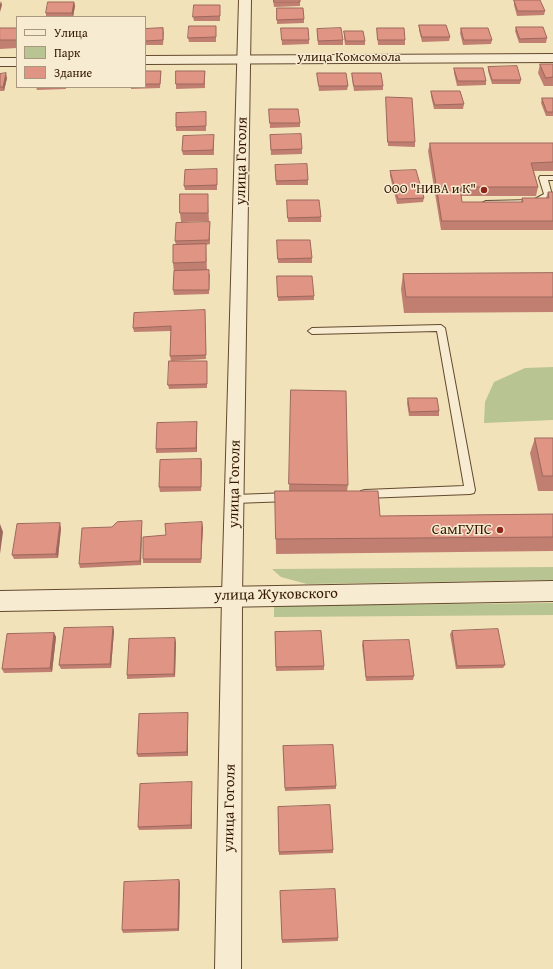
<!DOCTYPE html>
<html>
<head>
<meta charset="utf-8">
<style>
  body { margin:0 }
  #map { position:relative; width:553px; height:969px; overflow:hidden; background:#f2e2b9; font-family:"Gentium Book Plus",serif }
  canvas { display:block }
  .legend { position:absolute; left:16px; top:16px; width:130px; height:72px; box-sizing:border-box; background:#f7ecd2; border:1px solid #a9977e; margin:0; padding:5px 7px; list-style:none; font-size:12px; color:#351800 }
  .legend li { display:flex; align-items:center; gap:8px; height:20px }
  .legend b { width:20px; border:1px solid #a9977e }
</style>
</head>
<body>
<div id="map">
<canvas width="553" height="969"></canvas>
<ul class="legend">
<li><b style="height:5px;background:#f7ecd2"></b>Улица</li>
<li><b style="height:11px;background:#b8c491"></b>Парк</li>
<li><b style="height:11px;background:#e09484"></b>Здание</li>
</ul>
</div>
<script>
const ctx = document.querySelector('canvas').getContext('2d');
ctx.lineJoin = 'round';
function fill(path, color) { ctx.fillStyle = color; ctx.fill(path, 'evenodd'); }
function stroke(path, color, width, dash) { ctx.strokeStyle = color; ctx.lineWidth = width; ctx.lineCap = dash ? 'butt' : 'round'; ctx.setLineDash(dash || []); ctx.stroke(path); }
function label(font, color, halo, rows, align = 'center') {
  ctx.font = font + ' "Gentium Book Plus",serif'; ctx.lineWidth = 3; ctx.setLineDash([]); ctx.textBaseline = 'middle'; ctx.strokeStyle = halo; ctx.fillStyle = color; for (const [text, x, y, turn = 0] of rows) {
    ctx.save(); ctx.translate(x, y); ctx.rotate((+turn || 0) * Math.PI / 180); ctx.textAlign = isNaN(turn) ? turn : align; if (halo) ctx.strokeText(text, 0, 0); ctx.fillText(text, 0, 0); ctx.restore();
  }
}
fill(new Path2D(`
  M553,367V420L484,423L485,402L494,382L525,368Z
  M553,567V580L307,584L281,577L272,569Z
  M553,603V615L274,617V606Z`), '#b8c491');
const service = new Path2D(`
  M540,176H553V180H548L552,195L535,204L486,205L482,203L486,201L533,200L544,194L539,178Z
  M441,325L445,328L475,490L474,493L470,494L365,498L361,497L360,494L361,491L365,490L464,486L437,331L312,334L308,331L312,328Z
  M289,493L293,494L294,497L293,500L289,501L235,503L231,502L230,499L231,496L235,495Z`);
const minor = new Path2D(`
  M239,0H251L242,596L241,969H215L222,596Z`);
const tertiary = new Path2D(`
  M553,54V62L145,64V56Z
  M0,58H17V66H0Z
  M553,581V601L0,611V591Z`);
stroke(service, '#644a2e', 2);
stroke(minor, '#644a2e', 2);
stroke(tertiary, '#644a2e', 2);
fill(service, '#f7ecd2');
fill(minor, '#f7ecd2');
fill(tertiary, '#f7ecd2');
fill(new Path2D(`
  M273,0H300V6L274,7Z
  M514,0L545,11L544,15L517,16L514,5Z
  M74,2L75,6L73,17H46V13Z
  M220,5V21H194L193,17Z
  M277,13L304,19V23L277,24Z
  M419,25L450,37L449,41L422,42L419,30Z
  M216,26V42H189L188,38Z
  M516,27L547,38L546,43H519L515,31Z
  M0,28H17V48L0,49Z
  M163,28L164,33L163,45H145V29Z
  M281,28L309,40V44L282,45Z
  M377,28L405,40V45H378L377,32Z
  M461,28L492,40L491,44L463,45L460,33Z
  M317,29L343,40V45H318Z
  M344,31L365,41V45H345L344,36Z
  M540,64H553V86H544L538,73Z
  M488,67L521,80L520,84H492L488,71Z
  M454,68L486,81V85L457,86L454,73Z
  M145,71H161V75L160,88L131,89V87H145Z
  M205,71V88L176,89V84Z
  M317,73L348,86L347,90L319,91Z
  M352,73L383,86V90L354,91L352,77Z
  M0,74L7,78L4,91H0Z
  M36,87H66V89L37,90Z
  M90,87H119L90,88Z
  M431,91L464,104L463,109H434L431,96Z
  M386,97L415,142V147L388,146L386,102Z
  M542,98H553V116H546L541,103Z
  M269,109L300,123V127L270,128Z
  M206,112V131H176V127Z
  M270,135L302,149V154L271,155Z
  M214,140V155H183L182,151Z
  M430,143H553V171H534L538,187L536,196H461L462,202H521L522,198H546L548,192H553V230H441L428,151Z
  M275,165L308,180V185H276Z
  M217,169V190H185L184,186Z
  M390,171L424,198L423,202L397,204L390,176Z
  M287,200L321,217V222H288Z
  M208,203L209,221L181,222L180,213Z
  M210,222V244L206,245L207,270L210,275L209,294L174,295L173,290L174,272L173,263L176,245L175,241Z
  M277,240L312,258V263H278Z
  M553,273V312L404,313L401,289L403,274Z
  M277,276L314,296V300L278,301Z
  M205,310L206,359L171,361L170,356L171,331L134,332L133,328Z
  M207,361V388L169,389L168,385Z
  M291,390L348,485L347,491L380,516L553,514V551L276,554L275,491H289Z
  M408,398L439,411V416H409L407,403Z
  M197,422V452L156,453V449Z
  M535,438H553V491H538L530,453Z
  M201,459V491L160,492L159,487Z
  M142,525L141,565L80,568L79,564Z
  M203,527L201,563H143V559L166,535Z
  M61,528L58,558L14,559L12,555Z
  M113,627L114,631L111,668L61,669L59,665Z
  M452,631L505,665L503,668L456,669L450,634Z
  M275,632L324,666V670L276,671Z
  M54,633L56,637L52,672L4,673L2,669Z
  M363,641L414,676L413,680L366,681L362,645Z
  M176,642L175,677L127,679V675Z
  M188,713V756L138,757L137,754Z
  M283,746L336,786V789L285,791Z
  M192,782V829L139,830L138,827Z
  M278,807L333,850V853L279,855Z
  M179,880L180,883L179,931L123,933L122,930Z
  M280,891L338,938V941L282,943Z`), '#c17f72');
fill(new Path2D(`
  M1,1L2,5L0,12V4Z
  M74,2L75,6L73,17L72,13Z
  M6,73L7,78L4,91L3,87Z
  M197,422V452L196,448Z
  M201,459L202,463L201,491Z
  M142,521V525L141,565L140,561Z
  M202,522L203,527L201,563V559Z
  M60,523L61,528L58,558L56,554Z
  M0,524L3,532L0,554Z
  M113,627L114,631L111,668L110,664Z
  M54,633L56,637L52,672L50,668Z
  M175,638L176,642L175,677L174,674Z
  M188,713V756L187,752Z
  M192,782V829L191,825Z
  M179,880L180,883L179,931L178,929Z`), '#9d685c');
const building = new Path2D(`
  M274,0H300V2H274Z
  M514,0H540L545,11H518Z
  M48,2H74L72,13H46Z
  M194,5H220V16L193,17Z
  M277,8H303L304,19L277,20Z
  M419,25H446L450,37H422Z
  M189,26H216V37L188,38Z
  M516,27H543L547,38L520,39Z
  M0,28H17V40H0Z
  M163,28V40L145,41V29Z
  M281,28H308L309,40H282Z
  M341,28L343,40L318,41L317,29Z
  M377,28H404L405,40H378Z
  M461,28H488L492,40H464Z
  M344,31H363L365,41H346Z
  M540,64H553V77L546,78Z
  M517,66L521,80H492L488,67Z
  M454,68H483L486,81H458Z
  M145,71H161L160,84H145Z
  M176,71H205L204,84H176Z
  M6,73L3,87H0V74Z
  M317,73H346L348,86H319Z
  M352,73H381L383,86H354Z
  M431,91H460L464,104L435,105Z
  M386,97L412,98L415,142H388Z
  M542,98H553V112H547Z
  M269,109H298L300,123H270Z
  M206,112V126L176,127V113Z
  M301,134L302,149L271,150L270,135Z
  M214,135L213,150L182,151L183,136Z
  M430,143H553V162L531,163L538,187H460L462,202H523L522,198H549L548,192H553V221H442Z
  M307,164L308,180L276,181L275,165Z
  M217,169V185L184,186L185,170Z
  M416,170L424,198L398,199L390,171Z
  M180,194H208V213H180Z
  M287,200H319L321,217L288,218Z
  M210,222L209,240L175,241L176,223Z
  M277,240H310L312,258L278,259Z
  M206,244V262L173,263V245Z
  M209,270V290H173L174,271Z
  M553,273V297H406L403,274Z
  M277,276H312L314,296L278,297Z
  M205,310L206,355L170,356L171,326L133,328L134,313Z
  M169,361H207V384L168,385Z
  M291,390L346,391L348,485L289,484Z
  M408,398H437L439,411L410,412Z
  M197,422L196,448L156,449L157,423Z
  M535,438H553V476H543Z
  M201,459V487H159L160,460Z
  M275,491H378L380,516L553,514V537L276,539Z
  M142,521L140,561L79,564L82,528L112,527L117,522Z
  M202,522L201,559H143V537L166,535L165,524Z
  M60,523L56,554L12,555L17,524Z
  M113,627L110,664L59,665L64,628Z
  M498,629L505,665L457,666L452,631Z
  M321,631L324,666L276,667L275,632Z
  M54,633L50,668L2,669L7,634Z
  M175,638L174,674L127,675L129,639Z
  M409,640L414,676L366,677L363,641Z
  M188,713L187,752L137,754L139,714Z
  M333,745L336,786L285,788L283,746Z
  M192,782L191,825L138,827L140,784Z
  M330,805L333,850L279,852L278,807Z
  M179,880L178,929L122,930L124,882Z
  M335,889L338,938L282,940L280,891Z`);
fill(building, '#e09484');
stroke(building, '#9d685c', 1);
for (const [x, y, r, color] of [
  [484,190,4,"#8f2418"],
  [500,530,4,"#8f2418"]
]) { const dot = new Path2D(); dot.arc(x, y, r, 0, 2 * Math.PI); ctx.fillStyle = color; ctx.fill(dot); stroke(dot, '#f7ecd2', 1.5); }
label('13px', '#351800', '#f7ecd2', [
  ["улица Комсомола",349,58]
]);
label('13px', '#351800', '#f7ecd2', [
  ["OOO \"НИВА и К\"",476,190]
], 'right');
label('15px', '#351800', '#f7ecd2', [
  ["улица Гоголя",242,161,-89],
  ["улица Гоголя",235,484,-89],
  ["улица Жуковского",276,595,-1],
  ["улица Гоголя",230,808,-89]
]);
label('15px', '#351800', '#f7ecd2', [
  ["СамГУПС",492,530]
], 'right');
</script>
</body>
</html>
